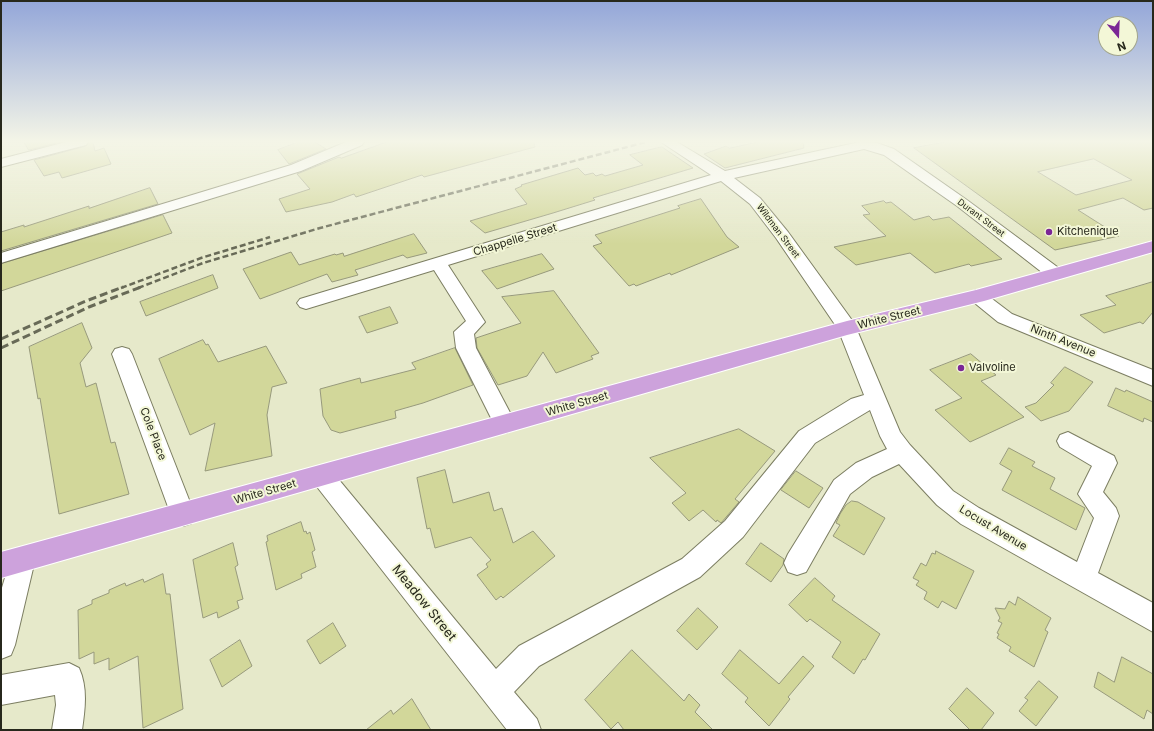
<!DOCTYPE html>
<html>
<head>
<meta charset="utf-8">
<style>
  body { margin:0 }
  #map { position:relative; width:1154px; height:731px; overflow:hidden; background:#e6e9ca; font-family:Inter,sans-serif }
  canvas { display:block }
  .frame { position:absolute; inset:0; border:2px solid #27281c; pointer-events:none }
  .north { position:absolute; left:1098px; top:16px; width:40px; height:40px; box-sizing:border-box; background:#f3f7d7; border:1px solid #a1a48c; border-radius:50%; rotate:161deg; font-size:11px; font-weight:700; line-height:16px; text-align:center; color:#27281c }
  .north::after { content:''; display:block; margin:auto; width:14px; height:18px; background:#7b2796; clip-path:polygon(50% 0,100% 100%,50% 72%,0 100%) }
</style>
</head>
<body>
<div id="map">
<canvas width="1154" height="731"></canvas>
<div class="frame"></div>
<div class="north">N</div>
</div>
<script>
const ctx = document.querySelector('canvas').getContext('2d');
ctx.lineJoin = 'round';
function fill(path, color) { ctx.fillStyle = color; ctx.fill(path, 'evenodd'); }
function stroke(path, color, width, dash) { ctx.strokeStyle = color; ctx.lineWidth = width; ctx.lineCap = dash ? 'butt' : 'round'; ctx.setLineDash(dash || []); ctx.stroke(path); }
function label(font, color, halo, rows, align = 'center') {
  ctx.font = font + ' Inter,sans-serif'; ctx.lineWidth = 4; ctx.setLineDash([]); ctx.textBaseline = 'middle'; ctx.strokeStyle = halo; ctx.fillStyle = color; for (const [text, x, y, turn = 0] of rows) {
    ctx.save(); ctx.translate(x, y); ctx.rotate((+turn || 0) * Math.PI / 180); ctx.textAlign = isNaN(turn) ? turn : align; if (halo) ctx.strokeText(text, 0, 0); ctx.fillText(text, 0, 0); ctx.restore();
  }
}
const building = new Path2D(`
  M24,142H61L29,150Z
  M89,142H93L95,151L104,148L111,164L62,178L59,172L44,176L34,160L86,146Z
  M298,142H315L326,149L289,164L278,150Z
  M387,142H534L535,147L424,177L422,175L356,197L354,194L332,202L286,212L279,199L310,189L297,174L339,157L341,158Z
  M758,142H803L804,148L725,168L704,154L726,146L729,148Z
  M945,142H1153V208L1144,210L1123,198L1078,210L1119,236L1055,250L914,148ZM1094,159L1132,180L1076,195L1038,172Z
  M662,147L693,168L593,198L595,200L553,213L485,233L470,221L527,204L515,189L522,186L521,185L578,168L585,175L593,173L596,176L602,174L605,176L643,165L630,155Z
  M150,188L158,204L1,251V232L24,225V227L89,206V208Z
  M701,199L727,237L739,247L671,275L670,273L636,286L634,284L629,286L593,246L602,243L595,235L680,208L678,206Z
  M884,201L886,203L891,202L914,220L929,216L933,220L949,217L1002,259L971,266L969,264L935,273L910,253L856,265L834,247L886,236L863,215L870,214L862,206Z
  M163,215L172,233L1,291V264Z
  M414,234L427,253L407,258L403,255L355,270L358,275L332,282L327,274L260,299L243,269L291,252L299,265L335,254L336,255L343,253L344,256Z
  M542,254L554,269L497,289L482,271Z
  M213,275L218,288L146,316L140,302Z
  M1153,282V312L1143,324L1140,322L1104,333L1080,315L1116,305L1106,296Z
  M554,291L599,353L591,356L593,359L556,373L543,352L527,376L498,385L477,348L476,338L521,323L502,297Z
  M390,307L398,323L367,333L359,317Z
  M82,323L92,348L80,363L86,387L96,383L111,443L115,442L129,494L59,514L40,398L38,399L29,347Z
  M203,340L206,345L208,344L218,362L266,346L287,383L272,387L267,415L272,456L205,471L215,423L190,435L159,359Z
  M455,348L473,385L423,403L395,411L396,418L340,433L331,430L323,416L320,389L360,378L361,383L416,369L412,363Z
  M971,354L996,375L981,381L1024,417L970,442L935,410L962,398L930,370Z
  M1065,367L1093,382L1069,411L1041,421L1025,407L1036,403L1054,385L1051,383Z
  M1116,388L1125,392L1126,390L1153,402V422L1144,418L1143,422L1108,406Z
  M739,429L775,451L735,499L739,502L721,523L717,520L716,522L703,510L689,521L672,503L686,493L650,458Z
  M1009,448L1035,462L1032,466L1055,478L1050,489L1085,508L1076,530L1002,490L1012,471L1000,464Z
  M445,470L453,503L489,492L494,511L502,508L513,543L533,531L555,556L503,598L501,596L496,600L477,575L488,567L486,564L491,560L471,537L435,548L430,528L427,529L417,478Z
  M796,471L823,488L809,508L781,490Z
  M852,501L858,502L885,518L864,555L833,536L840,525L836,523L840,514L846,505Z
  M301,522L304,532L306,531L307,534L310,532L315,550L312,552L316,567L301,574L302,578L276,590L266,542L268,541L267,536Z
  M233,543L238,565L235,567L243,599L237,601L239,608L218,618L217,612L203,618L193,560Z
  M761,543L784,559L783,565L771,582L746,564Z
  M936,551L974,571L956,609L942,601L938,608L924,599L927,592L916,585L919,581L913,578L921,563L926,566L932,553L935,554Z
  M163,574L166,594H170L183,709L143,728L138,656L109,670V658L94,664V652L79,659L78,610L92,604V600L109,593V590L125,583L126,586L143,579L144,582Z
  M815,578L835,596L832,600L880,634L865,660L863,659L854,674L832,657L841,642L810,619L807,622L789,605Z
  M1018,597L1051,618L1045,630L1048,632L1034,667L1009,651L1011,647L997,638L999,634L997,633L1002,623L998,621L1000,618L995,608L1005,609L1009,601L1015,605Z
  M698,608L718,627L697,650L677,631Z
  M333,623L346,646L320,664L307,641Z
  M240,640L252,666L222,687L210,660Z
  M632,650L684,701L689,694L700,705L695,712L713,730H624L618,722L611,729L585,700Z
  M740,650L779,684L803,656L814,666L788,697L790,699L769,726L745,702L748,698L722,674Z
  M1122,657L1153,674V714L1147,710L1144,719L1094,687L1098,672L1114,682Z
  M1039,681L1058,697L1036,726L1019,711L1028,700L1025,698Z
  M967,688L994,713L981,730H970L949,709Z
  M412,699L431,730H366L391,710L393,714Z`);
fill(building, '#d2d79a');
stroke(building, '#97997c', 1);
const minor = new Path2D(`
  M66,142H88L86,145L1,167V159Z
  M346,142H364L362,145L301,171L1,263V253L291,165Z
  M661,142H677L725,171L860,142L877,143L894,149L967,200L1060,269L1063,273L1060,277L1054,278L1048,277L957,206L884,155L864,149L734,178L760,198L788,232L854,323L900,432L910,445L953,491L979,508L1077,562L1094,518L1078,494L1092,466L1060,447L1057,441L1060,435L1068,432L1114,456L1117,463L1103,492L1116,508L1119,516L1098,573L1153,603V632L961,524L937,505L899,464L872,477L850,494L806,572L797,575L788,572L784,563L788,554L834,480L856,463L887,449L880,436L870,410L815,443L743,537L700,577L539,666L514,692L537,719L541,730H507L314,483L310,476L314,469L322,466L330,469L496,669L519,646L682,559L725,521L799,431L851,399L864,395L838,329L776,238L750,204L721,181L448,265L485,322L474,334L476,348L516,424L513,430L505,433L497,430L456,348L454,332L466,321L434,270L306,309L300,307L297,303L300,299L711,175Z
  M977,290L983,292L1012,314L1153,370V386L998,322L971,300L968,296L971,292Z
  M122,347L129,349L132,354L195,515L192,523L183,526L174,523L171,515L112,354L115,349Z
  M22,548L31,551L35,560L15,645L11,655L1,659V591L13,551Z
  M69,663L79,668C88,688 85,709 82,730H52L56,705L55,695L1,705V675Z`);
const major = new Path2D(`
  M1153,241V252L984,301L847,335L1,578V552L847,321L976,290Z`);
stroke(minor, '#7c7e62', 2);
stroke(major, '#fff', 2);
fill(minor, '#fff');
fill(major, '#cda2dc');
stroke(new Path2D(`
  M121,288L201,258L270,237
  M138,288L203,263L320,228L646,142`), '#686a57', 2.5, [6, 3]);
stroke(new Path2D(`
  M1,339L86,301L123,287
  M1,348L89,307L141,287`), '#686a57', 3, [8, 4]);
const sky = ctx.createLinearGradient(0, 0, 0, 244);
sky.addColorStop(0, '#93a6d9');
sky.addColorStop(0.58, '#f4f5e7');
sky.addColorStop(1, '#f4f5e700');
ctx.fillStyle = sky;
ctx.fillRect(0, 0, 1154, 244);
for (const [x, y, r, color] of [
  [1049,232,4,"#7b2796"],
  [961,368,4,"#7b2796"]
]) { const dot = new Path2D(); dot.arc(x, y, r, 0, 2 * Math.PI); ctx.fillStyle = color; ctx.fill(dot); stroke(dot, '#f3f7d7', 1.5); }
label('9px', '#27281c', '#f3f7d7', [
  ["Durant Street",981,218,37],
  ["Wildman Street",778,231,53]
]);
label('11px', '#27281c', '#f3f7d7', [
  ["Kitchenique",1057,232],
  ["Valvoline",969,368]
], 'left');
label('11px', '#27281c', '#f3f7d7', [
  ["Chappelle Street",515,240,-17],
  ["White Street",889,318,-14],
  ["Ninth Avenue",1063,341,22],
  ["White Street",577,404,-16],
  ["Cole Place",153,434,69],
  ["White Street",265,492,-16],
  ["Locust Avenue",993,528,31]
]);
label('13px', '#27281c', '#f3f7d7', [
  ["Meadow Street",424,603,51]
]);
</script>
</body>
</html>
